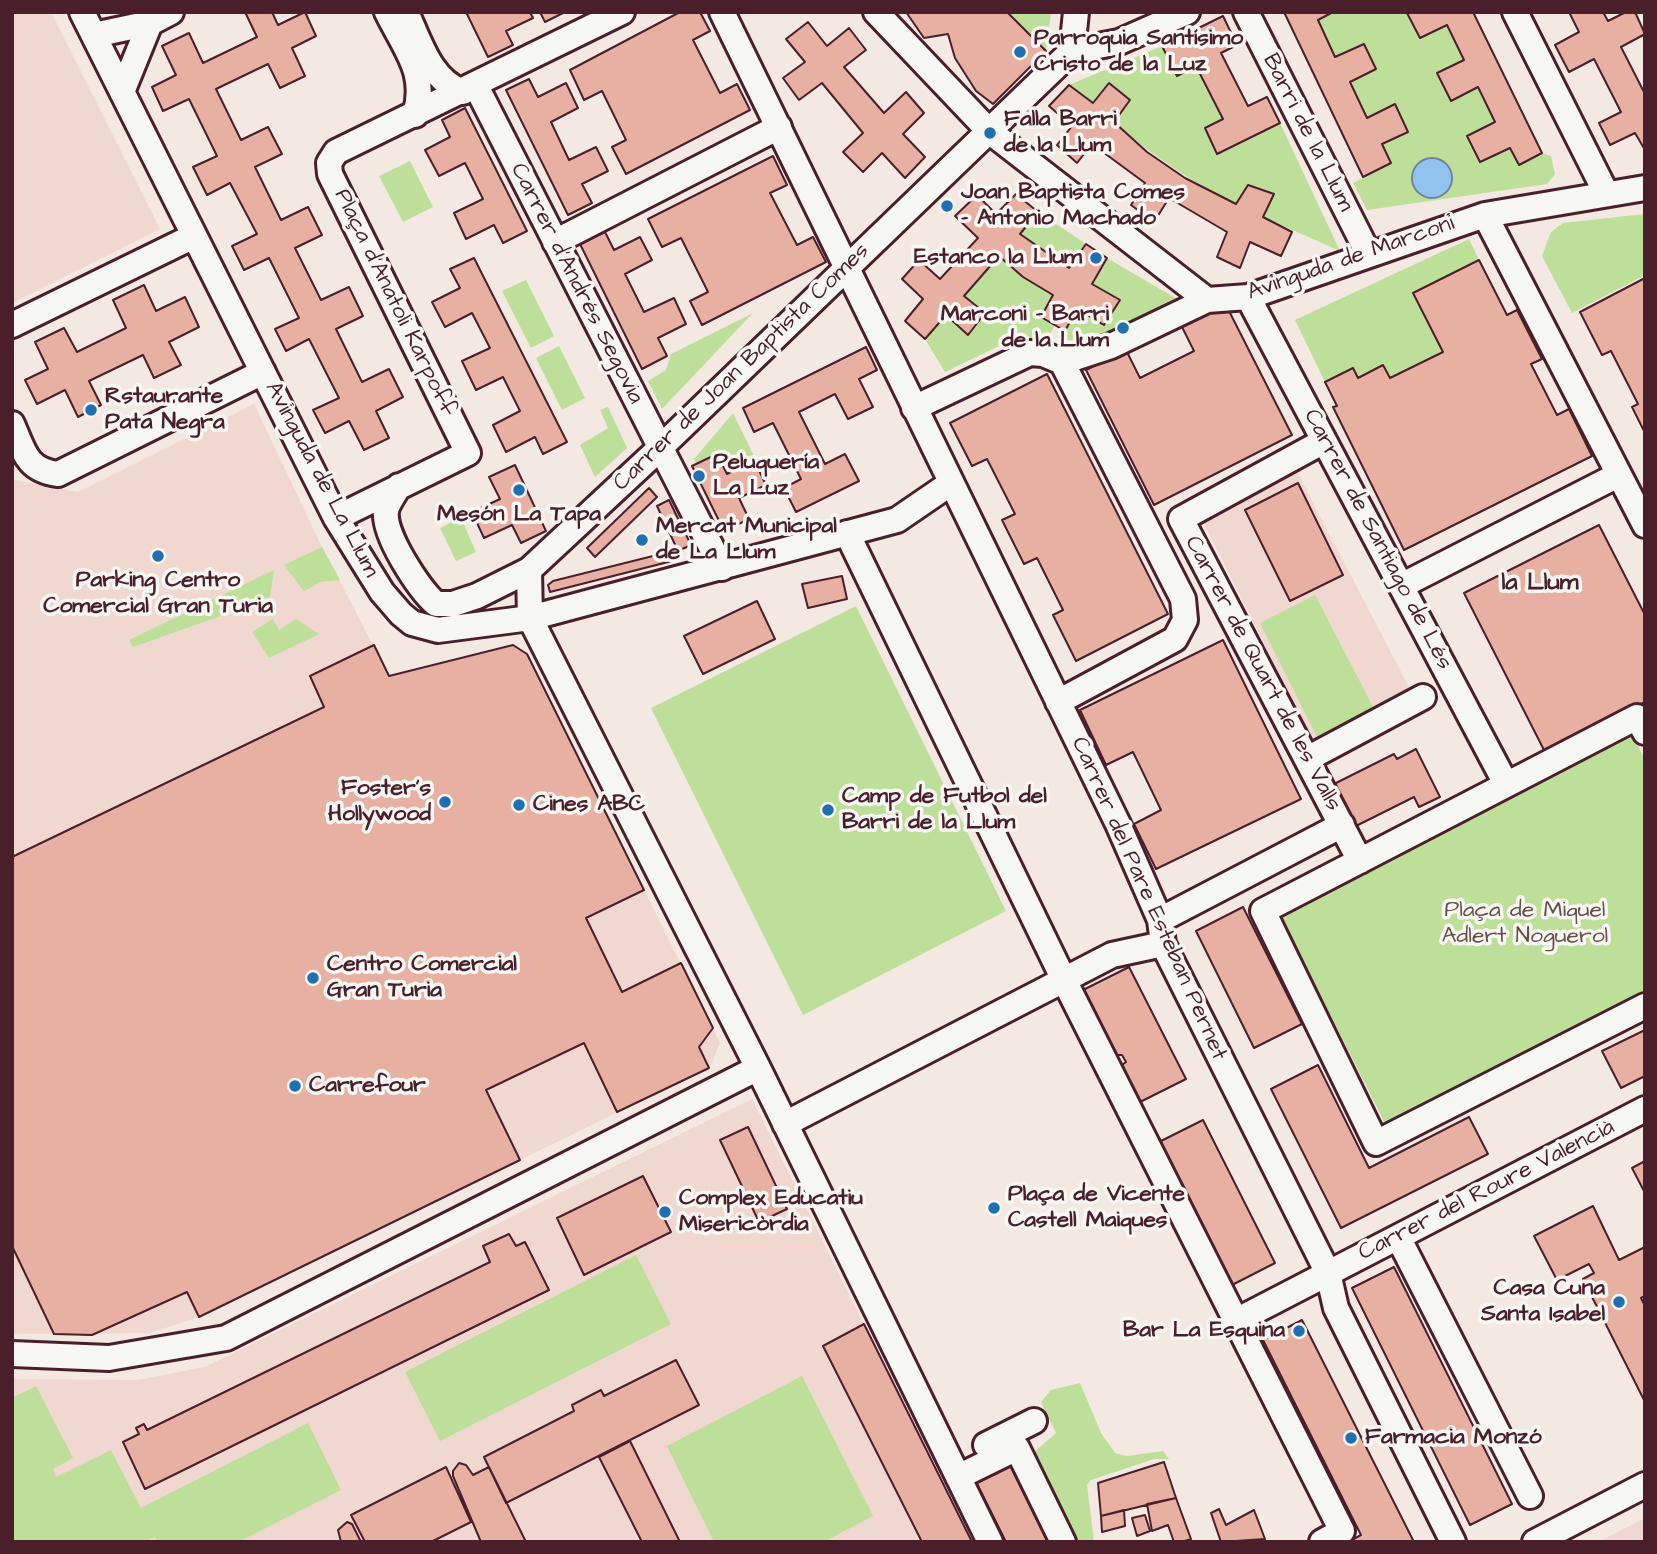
<!DOCTYPE html>
<html>
<head>
<meta charset="utf-8">
<style>
  body { margin:0 }
  #map { position:relative; width:1657px; height:1554px; overflow:hidden; background:#f3e8e2; font-family:"Architects Daughter",sans-serif }
  canvas { display:block }
  .frame { position:absolute; inset:0; border:14px solid #4a1f2b; pointer-events:none }
</style>
</head>
<body>
<div id="map">
<canvas width="1657" height="1554"></canvas>
<div class="frame"></div>
</div>
<script>
const ctx = document.querySelector('canvas').getContext('2d');
ctx.lineJoin = 'round';
function fill(path, color) { ctx.fillStyle = color; ctx.fill(path, 'evenodd'); }
function stroke(path, color, width, dash) { ctx.strokeStyle = color; ctx.lineWidth = width; ctx.lineCap = dash ? 'butt' : 'round'; ctx.setLineDash(dash || []); ctx.stroke(path); }
function label(font, color, halo, rows, align = 'center') {
  ctx.font = font + ' "Architects Daughter",sans-serif'; ctx.lineWidth = 7; ctx.setLineDash([]); ctx.textBaseline = 'middle'; ctx.strokeStyle = halo; ctx.fillStyle = color; for (const [text, x, y, turn = 0] of rows) {
    ctx.save(); ctx.translate(x, y); ctx.rotate((+turn || 0) * Math.PI / 180); ctx.textAlign = isNaN(turn) ? turn : align; if (halo) ctx.strokeText(text, 0, 0); ctx.fillText(text, 0, 0); ctx.restore();
  }
}
fill(new Path2D(`
  M12,12H51L160,229L12,303Z
  M254,404L322,547L389,676L513,645L527,654L720,1043L710,1067L199,1317L150,1333L12,1334V474L15,480L78,492Z
  M1294,466L1413,695L1315,744L1199,514Z
  M752,1099L972,1542H12V1379L138,1380L205,1367Z
  M1645,1518V1542H1598Z`), '#f0d7cf');
fill(new Path2D(`
  M1007,12H1051L1046,51Z
  M1333,12H1409L1420,38L1447,25L1464,60L1437,74L1451,100L1478,87L1495,122L1467,136L1479,162L1510,148L1519,165L1542,153L1551,156L1555,174L1547,184L1367,210L1353,183L1391,164L1382,144L1394,104L1367,118L1350,82L1376,69L1364,44L1335,57L1318,20Z
  M1162,46L1177,76L1196,66L1223,119L1205,128L1217,153L1280,123L1340,251L1263,217L1274,194L1249,185L1236,204C1191,181 1152,156 1114,122L1130,100L1109,83L1093,103L1069,85Z
  M410,161L433,207L403,222L379,176Z
  M1038,212L1086,244L1069,268L1020,234Z
  M1645,214V275L1572,313L1542,256L1551,232L1563,223Z
  M1469,239L1479,260L1413,293L1443,352L1390,378L1383,365L1358,378L1352,368L1325,382L1295,320Z
  M999,256L1023,277L1053,295L1055,325L1047,339L1001,345L945,372L925,339L946,315L968,334L985,313L964,296Z
  M1107,258L1177,299L1094,340L1081,344L1061,341L1077,309L1104,325L1092,284Z
  M526,280L554,336L531,348L502,291Z
  M753,313L662,409L648,381L666,370L671,354Z
  M559,346L585,398L562,410L536,358Z
  M608,407L627,448L595,477L580,445L608,428L600,410Z
  M733,413L756,460L727,474L717,454L697,464L694,459Z
  M461,518L476,552L456,561L440,528Z
  M322,547L340,580L321,582L304,591L284,565Z
  M274,570L270,597L235,603V611L133,647L129,640Z
  M1315,595L1374,709L1317,737L1260,623Z
  M856,606L1006,911L803,1015L651,708Z
  M273,619L279,630L296,619L319,634L269,658L252,632Z
  M1633,736L1645,760V997L1387,1127L1279,914Z
  M636,1255L671,1324L440,1441L405,1372Z
  M802,1376L873,1516L823,1542H714L667,1446Z
  M1080,1383L1101,1433L1115,1453L1127,1456L1163,1451L1169,1459H1154L1091,1480L1087,1485L1094,1542H1078L1033,1453L1056,1433L1041,1402L1051,1390Z
  M36,1386L73,1458L53,1469L56,1477L111,1450L141,1508L308,1423L341,1490L238,1542H158L155,1537L144,1542H12V1398Z`), '#bddf99');
const water = new Path2D(`
  M1412 178a20 20 0 1 1 40 0a20 20 0 1 1-40 0Z`);
fill(water, '#90c3ed');
stroke(water, '#74819f', 2);
const building = new Path2D(`
  M245,12H272L278,25L305,12L316,36L292,48L305,76L280,88L268,64L216,89L241,140L268,127L282,154L255,167L281,220L308,207L322,235L295,248L321,300L349,287L363,316L336,329L362,382L389,369L403,397L376,411L389,438L364,450L349,421L325,433L313,410L339,398L309,339L286,351L275,329L299,318L269,258L244,270L232,246L257,234L230,183L207,195L193,167L217,156L189,99L163,111L152,87L176,75L162,46L189,33L203,63L257,37Z
  M466,12H530L533,18L506,31L513,45L488,57Z
  M540,12H565L545,22Z
  M680,12H700L710,31L693,40L720,93L737,84L750,110L626,174L612,147L626,140L602,91L584,100L570,70Z
  M906,12H1007L1046,51L993,104L976,91L955,58L948,34L924,38Z
  M1284,12H1333L1318,20L1335,57L1364,44L1376,69L1350,82L1367,118L1395,104L1408,132L1382,144L1391,163L1363,177Z
  M1473,12L1542,153L1519,165L1510,148L1480,162L1467,136L1495,122L1478,87L1451,101L1437,73L1464,60L1447,25L1420,38L1407,13Z
  M1569,12H1603L1608,21L1626,12H1635L1645,34L1621,47L1645,94V150L1635,133L1610,145L1599,123L1621,112L1594,59L1569,72L1555,45L1579,32Z
  M1223,16L1237,45L1221,53L1248,106L1267,97L1280,123L1217,154L1205,128L1223,119L1196,66L1177,76L1162,46Z
  M808,22L827,46L849,28L866,50L844,67L884,113L906,92L924,113L903,134L925,157L905,178L882,153L863,172L843,152L863,133L822,83L799,100L783,78L805,62L786,39Z
  M529,79L538,97L566,83L578,108L551,122L569,160L596,147L608,171L582,184L592,203L568,215L506,90Z
  M1109,83L1130,100L1114,122L1147,152L1185,178L1236,204L1248,185L1274,194L1263,217L1292,232L1281,256L1250,242L1240,268L1217,257L1227,232L1169,198L1154,222L1131,205L1145,183L1092,144L1077,163L1057,145L1072,126L1049,106L1069,85L1093,103Z
  M465,108L527,231L503,243L494,225L466,239L454,213L483,199L465,163L439,176L425,150L450,137L442,120Z
  M773,156L787,185L770,193L797,245L813,237L826,262L702,325L690,301L708,292L681,238L662,247L648,219Z
  M1016,194L1038,212L1020,234L1069,268L1086,244L1107,258L1092,284L1120,300L1104,325L1077,309L1065,331L1041,317L1053,295L1023,277L999,256L964,296L985,313L968,335L946,315L925,339L905,321L923,299L902,279L919,260L940,279L978,238L955,216L977,195L996,214Z
  M605,232L614,250L640,237L652,260L625,274L644,312L674,298L686,324L658,338L667,356L642,369L580,244Z
  M474,258L567,442L543,454L535,437L506,452L493,425L520,411L503,377L476,390L462,361L490,348L472,313L445,327L432,302L460,288L450,269Z
  M1479,260L1507,315L1517,310L1542,359L1531,364L1557,415L1569,409L1592,456L1404,550L1333,407L1337,406L1325,382L1353,368L1358,378L1383,365L1390,378L1443,352L1413,293Z
  M1645,278V433L1632,407L1638,404L1611,351L1602,355L1580,312Z
  M144,285L156,311L185,297L199,327L169,342L181,365L154,378L143,355L89,381L101,405L78,417L65,390L37,404L25,380L48,369L35,342L64,328L77,352L126,328L113,300Z
  M1206,309H1228L1292,435L1154,505L1086,370L1126,350L1140,378L1194,351L1180,323Z
  M866,347L877,370L859,379L873,407L848,419L835,394L799,412L825,464L845,454L859,481L796,512L784,488L801,479L773,423L754,432L743,408Z
  M1047,374L1168,614L1076,661L1053,615L1063,610L1037,558L1024,564L1002,520L1015,514L987,459L972,466L950,423Z
  M717,454L727,474L754,460L766,485L739,498L749,519L724,531L692,466Z
  M515,465L546,531L521,543L512,525L484,538L472,512L500,499L489,477Z
  M1298,483L1343,575L1290,601L1245,510Z
  M649,488L657,497L595,557L587,548Z
  M669,500L691,545L678,551L657,506Z
  M1599,525L1645,615V702L1545,752L1464,593Z
  M673,551L676,560L550,592L548,585L553,581Z
  M842,576L847,599L808,608L802,584Z
  M757,601L775,639L703,674L684,636Z
  M1223,640L1301,799L1156,869L1134,824L1161,810L1133,752L1106,765L1080,710Z
  M374,645L389,676L513,645L527,654L644,890L586,918L622,992L681,963L713,1028L699,1047L709,1068L617,1112L584,1043L486,1090L520,1160L199,1317L187,1292L92,1335L54,1334L12,1246V857L324,707L310,676Z
  M1416,749L1440,797L1419,807L1414,797L1354,827L1334,784L1394,754L1397,759Z
  M1243,907L1302,1024L1254,1048L1196,931Z
  M1129,967L1186,1079L1140,1102L1122,1065L1126,1062L1122,1055H1117L1083,990Z
  M1645,1030V1076L1621,1088L1602,1051Z
  M1318,1065L1369,1168L1469,1117L1488,1154L1341,1228L1271,1089Z
  M1203,1120L1275,1263L1232,1285L1159,1142Z
  M748,1127L787,1209L759,1222L720,1140Z
  M1645,1161V1193L1632,1168Z
  M643,1176L671,1232L584,1275L557,1218Z
  M1593,1206L1619,1260L1645,1247V1296L1641,1298L1645,1306V1402L1583,1279L1594,1273L1589,1264L1557,1280L1534,1236Z
  M509,1234L516,1246L525,1242L549,1290L145,1489L123,1442L139,1434L136,1428L144,1424L147,1430L490,1262L483,1246Z
  M1394,1267L1512,1504L1470,1525L1352,1288Z
  M1302,1320L1414,1542H1348L1361,1535L1263,1340Z
  M864,1324L972,1542H922L823,1346Z
  M676,1360L699,1405L506,1503L484,1457L574,1411L572,1405L601,1390L604,1396Z
  M630,1441L680,1542H642L599,1457Z
  M1164,1462L1176,1498L1101,1516L1098,1483Z
  M459,1463L466,1465L473,1475L489,1467L526,1542H481L453,1476V1471Z
  M1010,1465L1048,1542H1006L976,1482Z
  M446,1467L471,1522L431,1542H365L351,1515Z
  M1176,1498L1191,1539L1182,1542H1174L1168,1525L1152,1531L1147,1504Z
  M1219,1509L1226,1525L1254,1510L1265,1539L1221,1542L1211,1513Z
  M1124,1510L1125,1526L1102,1532L1101,1516Z
  M1145,1515L1150,1531L1137,1536L1132,1518Z
  M347,1522L352,1524L361,1542H341L338,1530Z`);
fill(building, '#e8afa3');
stroke(building, '#4a1f2b', 2);
const minor = new Path2D(`
  M82,12L336,518L382,592L401,614L412,623L438,630L530,618L897,520L951,483
  M387,12C405,49 428,73 415,115
  M406,12C420,42 430,80 463,92
  M722,12L1118,824L1160,920L1163,944L1328,1273L1336,1308L1453,1542
  M876,12L989,131L1207,300
  M1246,12L1368,253
  M1515,12L1606,193
  M94,35L150,23L171,12
  M1072,51L1076,12
  M476,86L722,568
  M122,92L150,23
  M1485,215L1645,525
  M555,242L779,127
  M1248,297L1506,784
  M12,325L194,236
  M914,408L1030,353L1043,354L1062,362L1111,346L1207,300L1248,297L1485,215L1645,188
  M12,424C24,451 26,470 58,474L263,372
  M1324,441L1181,519L1360,861
  M399,486C395,493 387,504 386,511C383,535 419,589 436,604H453L477,596L529,570L659,449L1072,51L1119,42L1187,12
  M336,518L468,453L330,174L329,163L336,152L622,12
  M847,533L1064,980L1342,1531L1322,1542
  M529,570L530,618L758,1068L990,1542
  M1401,586L1618,475
  M1058,702L1175,639L1185,620L1183,599L1062,362
  M1645,732L1637,717L1263,911L1376,1143L1645,1006
  M1307,759L1423,697
  M1160,920L1342,825
  M785,1124L1112,955L1163,944
  M1398,1237L1530,1496
  M1236,1321L1645,1109
  M12,1354L109,1358L226,1338L758,1068
  M986,1445L1034,1421
  M958,1477L1017,1448L1063,1542
  M1535,1542L1645,1485`);
stroke(minor, '#4a1f2b', 30);
stroke(minor, '#f6f6f2', 24);
for (const [x, y, r, color] of [
  [1020,52,7,"#1f6fb2"],
  [990,133,7,"#1f6fb2"],
  [947,206,7,"#1f6fb2"],
  [1096,258,7,"#1f6fb2"],
  [1123,328,7,"#1f6fb2"],
  [91,410,7,"#1f6fb2"],
  [699,476,7,"#1f6fb2"],
  [519,490,7,"#1f6fb2"],
  [642,540,7,"#1f6fb2"],
  [158,556,7,"#1f6fb2"],
  [445,802,7,"#1f6fb2"],
  [519,805,7,"#1f6fb2"],
  [828,810,7,"#1f6fb2"],
  [313,978,7,"#1f6fb2"],
  [295,1086,7,"#1f6fb2"],
  [994,1208,7,"#1f6fb2"],
  [665,1212,7,"#1f6fb2"],
  [1619,1302,7,"#1f6fb2"],
  [1299,1331,7,"#1f6fb2"],
  [1351,1438,7,"#1f6fb2"]
]) { const dot = new Path2D(); dot.arc(x, y, r, 0, 2 * Math.PI); ctx.fillStyle = color; ctx.fill(dot); stroke(dot, '#f6f6f2', 2.5); }
label('bold 23px', '#4a1f2b', '#f6f6f2', [
  ["Parroquia Santísimo",1034,39],
  ["Cristo de la Luz",1034,65],
  ["Falla Barri",1004,120],
  ["de la Llum",1004,146],
  ["Joan Baptista Comes",961,193],
  ["- Antonio Machado",961,219],
  ["Estanco la Llum",1082,258,"right"],
  ["Marconi - Barri",1109,315,"right"],
  ["de la Llum",1109,341,"right"],
  ["Rstaurante",105,397],
  ["Pata Negra",105,423],
  ["Peluquería",713,463],
  ["La Luz",713,489],
  ["Mesón La Tapa",519,515,"center"],
  ["Mercat Municipal",656,527],
  ["de La Llum",656,553],
  ["Parking Centro",158,581,"center"],
  ["Comercial Gran Turia",158,607,"center"],
  ["Foster's",431,789,"right"],
  ["Hollywood",431,815,"right"],
  ["Camp de Futbol del",842,797],
  ["Barri de la Llum",842,823],
  ["Cines ABC",533,805],
  ["Centro Comercial",327,965],
  ["Gran Turia",327,991],
  ["Carrefour",309,1086],
  ["Plaça de Vicente",1008,1195],
  ["Castell Maiques",1008,1221],
  ["Complex Educatiu",679,1199],
  ["Misericòrdia",679,1225],
  ["Casa Cuna",1605,1289,"right"],
  ["Santa Isabel",1605,1315,"right"],
  ["Bar La Esquina",1285,1331,"right"],
  ["Farmacia Monzó",1365,1438]
], 'left');
label('23px', '#4a1f2b', '#f6f6f2', [
  ["Barri de la Llum",1307,133,63],
  ["Avinguda de Marconi",1351,259,-19],
  ["Carrer d'Andrés Segovia",576,284,63],
  ["Plaça d'Anatoli Karpoff",394,303,64],
  ["Carrer de Joan Baptista Comes",742,368,-44],
  ["Avinguda de La Llum",321,480,62],
  ["Carrer de Santiago de Lés",1377,540,62],
  ["Carrer de Quart de les Valls",1262,674,62],
  ["Carrer del Pare Esteban Pernet",1148,899,66],
  ["Carrer del Roure Valencià",1487,1191,-27]
]);
label('23px', '#674f46', '#f6f6f2', [
  ["Plaça de Miquel",1525,911],
  ["Adlert Noguerol",1525,937]
]);
label('bold 24px', '#4a1f2b', '#f6f6f2', [
  ["la Llum",1540,584]
]);
</script>
</body>
</html>
